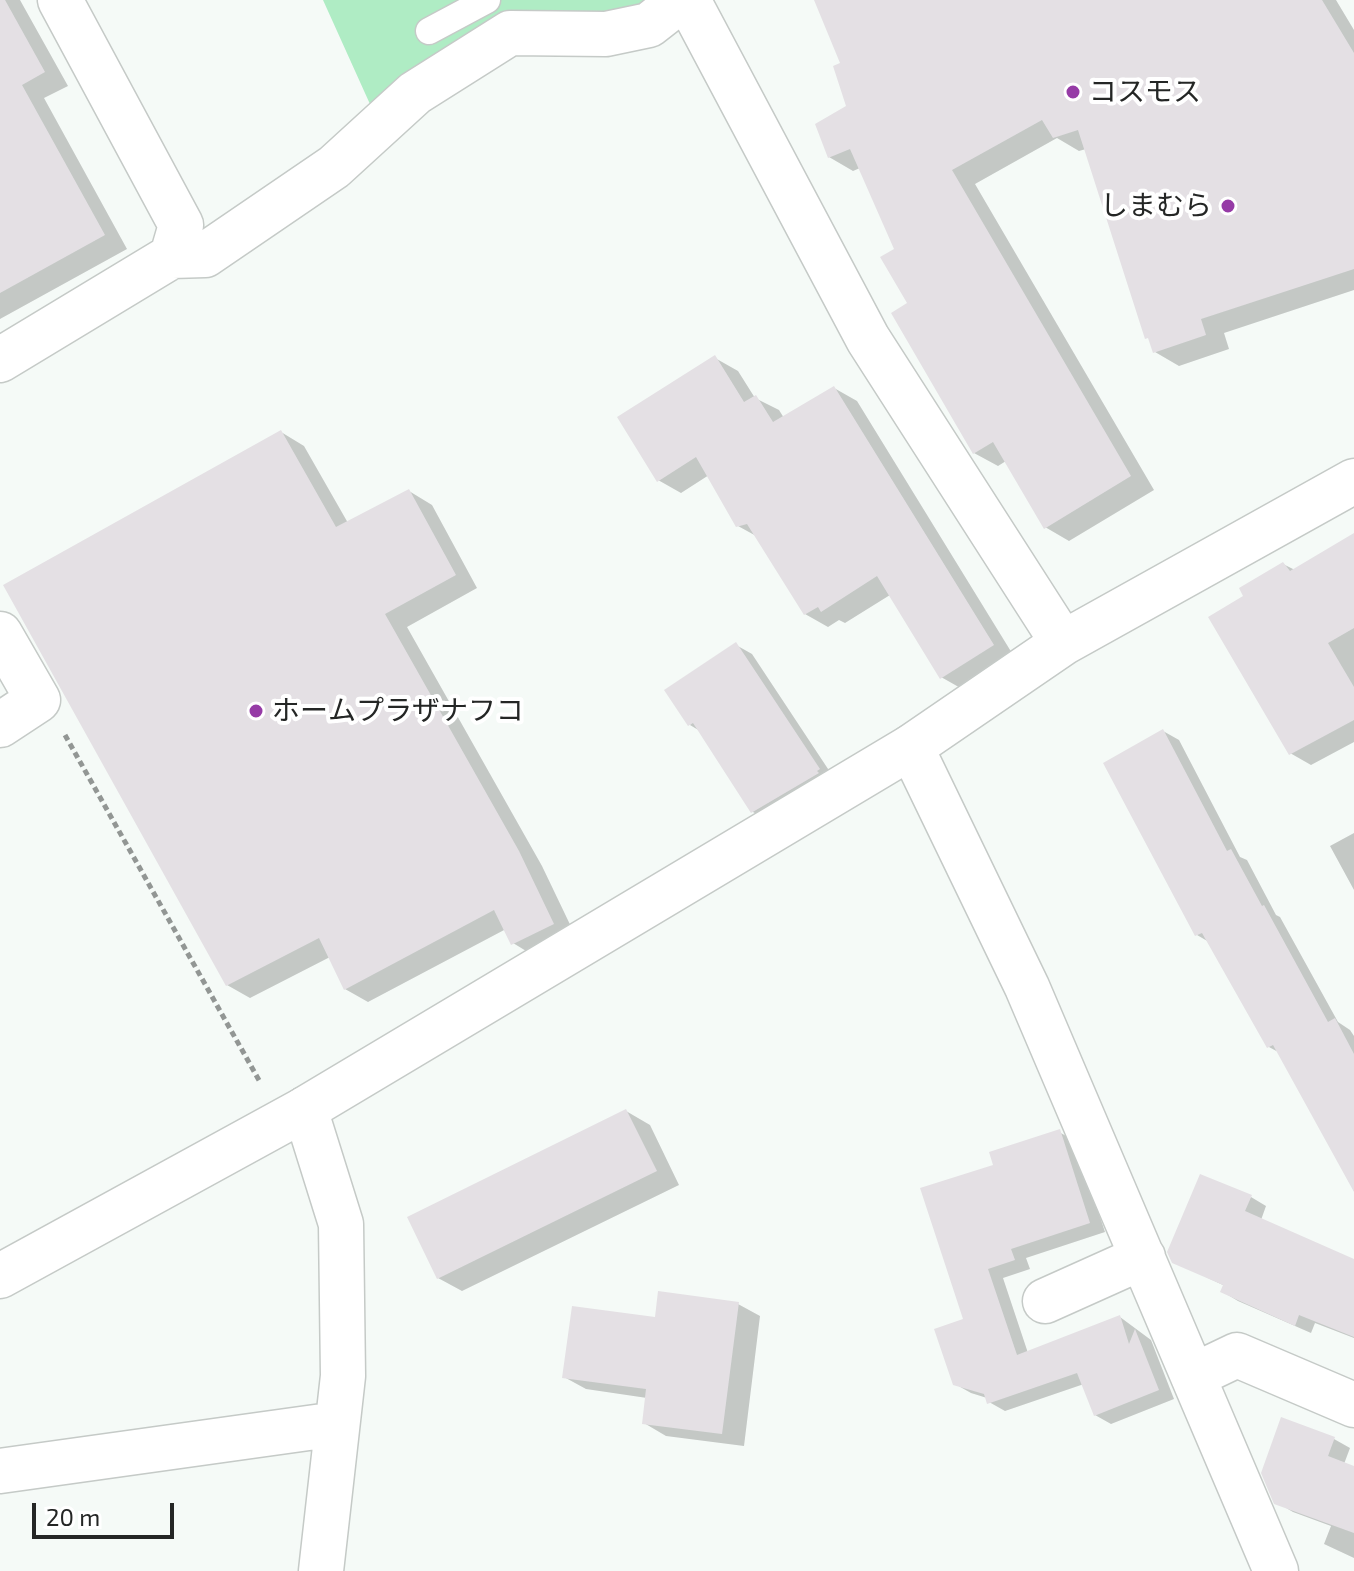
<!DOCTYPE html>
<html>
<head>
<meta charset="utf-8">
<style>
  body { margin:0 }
  #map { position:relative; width:1354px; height:1571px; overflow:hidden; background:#f5faf7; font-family:"Exo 2",sans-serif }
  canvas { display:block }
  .scale { position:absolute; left:32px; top:1503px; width:142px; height:36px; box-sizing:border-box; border:4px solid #242625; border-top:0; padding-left:10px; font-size:24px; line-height:28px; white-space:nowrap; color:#242625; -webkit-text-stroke:6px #fff; paint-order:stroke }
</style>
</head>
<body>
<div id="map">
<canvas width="1354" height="1571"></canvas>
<div class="scale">20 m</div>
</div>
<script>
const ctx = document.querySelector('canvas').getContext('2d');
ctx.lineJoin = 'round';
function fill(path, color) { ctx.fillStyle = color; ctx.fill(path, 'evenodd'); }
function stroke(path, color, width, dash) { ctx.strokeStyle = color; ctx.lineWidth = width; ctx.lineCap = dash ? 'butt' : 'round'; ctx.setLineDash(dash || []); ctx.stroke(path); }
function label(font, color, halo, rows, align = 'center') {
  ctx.font = font + ' "Exo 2","Noto Sans JP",sans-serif'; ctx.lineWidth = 8; ctx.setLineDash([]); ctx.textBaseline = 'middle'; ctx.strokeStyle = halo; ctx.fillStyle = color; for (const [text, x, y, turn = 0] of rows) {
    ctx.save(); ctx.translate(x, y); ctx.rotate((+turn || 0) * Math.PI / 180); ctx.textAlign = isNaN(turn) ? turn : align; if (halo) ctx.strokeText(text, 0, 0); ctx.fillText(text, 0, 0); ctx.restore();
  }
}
fill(new Path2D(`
  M323,0H661L651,7L517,22L374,113Z`), '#afecc4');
fill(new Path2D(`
  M0,0H20L68,86L44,98L127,249L0,319Z
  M816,0H1336L1354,30V290L1224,333L1229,349L1179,366L1155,352L1086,149L1079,151L1057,138L975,184L1154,490L1069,541L1045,527L1006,461L998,466L974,453L896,249L860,168L853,171L829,157L849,107L842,64Z
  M715,358L738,371L755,398L779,410L784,418L834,388L857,401L1015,658L964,690L941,677L890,595L845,623L839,620L828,627L805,614L758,537L738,526L709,475L681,493L658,480Z
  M281,432L304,446L348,523L409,491L432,505L477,588L407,627L542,866L576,937L536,957L513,943L506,929L368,1002L345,989L330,957L250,998L227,985Z
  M1354,536V742L1311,765L1290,753L1246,597L1283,564L1295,570Z
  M736,645L752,654L834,778L769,821L753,812L700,731L690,725Z
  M1163,731L1179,740L1240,857L1247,860L1276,915L1280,917L1338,1022L1350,1030L1354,1036V1191L1280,1053L1269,1047L1209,942L1197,935Z
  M1354,833V890L1330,846Z
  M626,1111L650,1125L679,1185L462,1291L438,1278Z
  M1059,1132L1075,1141L1105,1232L1026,1258L1030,1269L1003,1278L1028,1353L1120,1317L1151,1340L1174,1399L1111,1424L1095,1415L1084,1384L1005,1411L989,1402L987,1398L971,1393L955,1384L996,1166Z
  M1251,1197L1266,1206L1261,1220L1354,1263V1338L1315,1323L1311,1333L1238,1301L1223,1292L1225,1286L1174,1262Z
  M738,1304L760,1316L744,1446L666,1436L644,1423L647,1398L586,1389L564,1377L657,1320Z
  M1334,1439L1350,1448L1344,1464L1354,1468V1558L1324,1544L1331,1526L1293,1512L1276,1502Z`), '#0003');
fill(new Path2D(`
  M0,0H5L45,72L22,85L105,235L0,293Z
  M814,0H1322L1354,53V269L1201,319L1206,335L1153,353L1148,338L1145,339L1078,130L1053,138L1042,120L952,170L1131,476L1044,529L993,442L973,454L891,313L907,303L880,257L894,249L850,149L828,158L815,124L846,106L833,66L840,63Z
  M715,355L744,402L756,395L773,422L834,386L994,645L940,679L877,576L821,612L818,607L804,615L747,524L736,527L696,457L657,482L617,417Z
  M281,430L336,527L409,489L456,575L385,614L519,851L554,924L511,945L494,910L344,990L319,938L226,986L3,585Z
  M1354,533V628L1328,643L1354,687V720L1289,755L1208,617L1243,596L1239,588L1283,562L1290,571Z
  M736,642L820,769L817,771L819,773L751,813L693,723L688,726L664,690Z
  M1163,729L1227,851L1231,849L1262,906L1264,905L1328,1022L1335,1018L1354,1054V1192L1273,1045L1267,1048L1202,933L1195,936L1103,763Z
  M626,1109L657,1171L437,1279L407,1217Z
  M1060,1129L1090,1223L1011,1249L1015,1260L988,1269L1017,1355L1120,1315L1129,1344L1135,1329L1159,1390L1094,1416L1077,1373L987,1404L984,1394L953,1385L934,1329L963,1319L920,1188L993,1165L989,1152Z
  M1200,1174L1252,1195L1245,1211L1354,1259V1337L1299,1315L1295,1326L1220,1292L1223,1285L1172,1263L1167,1252Z
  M658,1291L739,1302L722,1434L642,1424L646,1389L562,1378L572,1306L655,1317Z
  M1281,1417L1335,1437L1328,1456L1354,1466V1533L1274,1504L1261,1473Z`), '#e4e0e4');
const lane = new Path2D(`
  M429,31L487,0`);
const street = new Path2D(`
  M60,0L181,225L172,256
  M0,360L172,256L205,255L334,167L415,93L510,33L606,34L649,25L681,0
  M0,634L38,700L0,725
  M911,747L1027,987L1276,1571
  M305,1109L341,1224L343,1376L321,1571
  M1045,1301L1143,1257
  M1193,1376L1237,1355L1354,1405
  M0,1471L337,1424`);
const secondary = new Path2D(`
  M688,0L868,339L1063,643
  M0,1276L305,1109L911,747L1063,643L1354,481`);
stroke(lane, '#c5cac7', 29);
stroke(street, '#c5cac7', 47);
stroke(secondary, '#c5cac7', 47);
stroke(new Path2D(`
  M65,735L260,1082`), '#929694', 5, [6, 4]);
stroke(lane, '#fff', 26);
stroke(street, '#fff', 44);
stroke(secondary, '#fff', 44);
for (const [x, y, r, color] of [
  [1073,92,8,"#963ba6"],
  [1228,206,8,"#963ba6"],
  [256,711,8,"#963ba6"]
]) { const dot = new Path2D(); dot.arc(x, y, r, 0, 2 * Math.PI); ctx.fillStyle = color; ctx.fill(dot); stroke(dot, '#fff', 3); }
label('28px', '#242625', '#fff', [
  ["コスモス",1089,92],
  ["しまむら",1212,206,"right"],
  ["ホームプラザナフコ",272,711]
], 'left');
</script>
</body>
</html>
